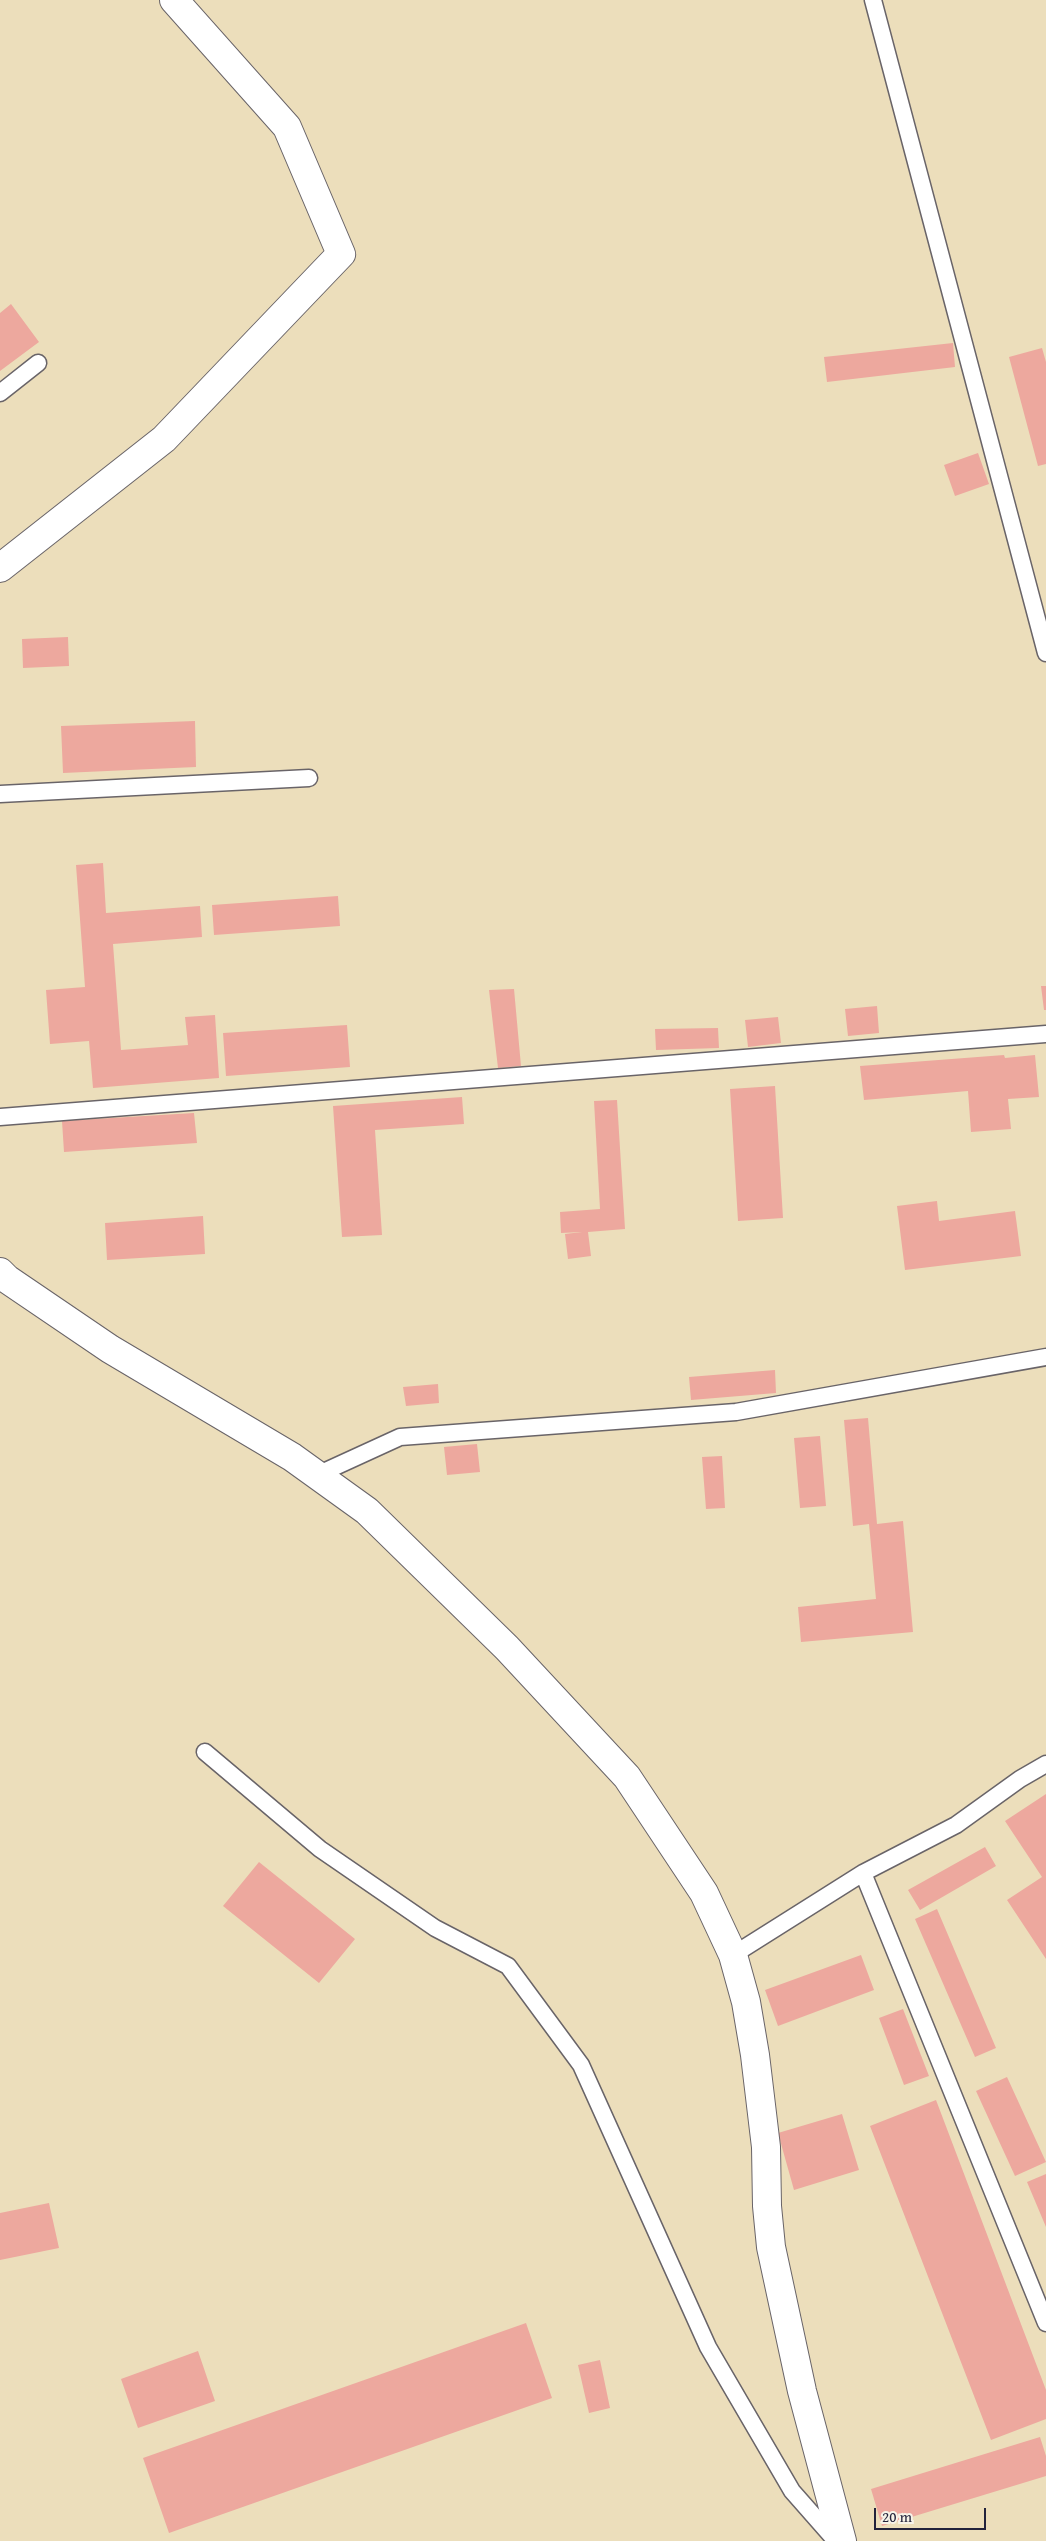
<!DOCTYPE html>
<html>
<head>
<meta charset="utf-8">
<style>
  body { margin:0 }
  #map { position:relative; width:1046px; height:2541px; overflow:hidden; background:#ecdebb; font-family:"Gentium Book Plus",serif }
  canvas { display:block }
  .scale { position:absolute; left:874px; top:2508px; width:112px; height:22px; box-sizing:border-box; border:2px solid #22223b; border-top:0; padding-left:6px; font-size:15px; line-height:18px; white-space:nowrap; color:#22223b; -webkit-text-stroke:4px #f7f3e8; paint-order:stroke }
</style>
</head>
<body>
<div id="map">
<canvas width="1046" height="2541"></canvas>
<div class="scale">20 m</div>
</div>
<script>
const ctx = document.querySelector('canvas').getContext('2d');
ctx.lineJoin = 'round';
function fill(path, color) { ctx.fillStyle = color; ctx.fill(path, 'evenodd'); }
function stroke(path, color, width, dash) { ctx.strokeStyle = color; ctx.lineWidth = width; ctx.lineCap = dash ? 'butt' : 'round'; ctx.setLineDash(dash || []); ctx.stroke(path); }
fill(new Path2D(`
  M11,304L39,342L0,371V313Z
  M953,343L955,367L827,382L824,357Z
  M1042,348L1046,362V464L1038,466L1009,357Z
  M978,453L989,484L955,496L944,465Z
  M68,637L69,666L23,668L22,639Z
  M195,721L196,767L63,773L61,726Z
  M103,863L106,913L200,906L202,937L113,944L121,1050L188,1045L185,1017L215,1015L219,1078L93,1088L89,1041L50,1044L46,990L85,987L76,865Z
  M338,896L340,926L214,935L212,905Z
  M1041,986H1046V1010H1044Z
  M514,989L521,1066L498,1068L489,990Z
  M877,1006L879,1033L848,1036L845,1009Z
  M778,1017L781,1043L748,1047L745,1020Z
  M347,1025L350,1067L226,1076L223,1033Z
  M718,1028L719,1048L656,1050L655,1029Z
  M1004,1055L1005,1058L1035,1055L1039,1097L1008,1099L1011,1129L971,1132L968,1091L864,1100L860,1066Z
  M775,1086L783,1218L738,1221L730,1089Z
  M462,1097L464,1124L375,1130L382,1235L342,1237L333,1106Z
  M617,1100L625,1229L588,1232L591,1256L568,1259L565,1234L582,1232L561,1233L560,1212L600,1209L594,1101Z
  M194,1113L197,1143L64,1152L62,1121Z
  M937,1201L939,1221L1015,1211L1021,1256L905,1270L897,1206Z
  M203,1216L205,1254L107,1260L105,1223Z
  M775,1370L776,1393L691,1400L689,1377Z
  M438,1384L439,1403L406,1406L403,1387Z
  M868,1418L877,1524L903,1521L913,1632L801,1642L798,1607L876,1599L869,1524L853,1526L844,1420Z
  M820,1436L826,1506L800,1508L794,1438Z
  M477,1444L480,1472L447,1475L444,1447Z
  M722,1456L725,1508L706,1509L702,1457Z
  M1046,1794V1959L1007,1900L1042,1877L1005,1821Z
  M985,1847L996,1866L920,1910L908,1890Z
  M259,1862L355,1939L319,1983L223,1906Z
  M937,1909L996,2048L975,2057L915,1919Z
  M861,1955L874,1990L778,2026L765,1990Z
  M903,2009L929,2076L904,2085L879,2018Z
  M1007,2077L1046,2162L1015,2176L976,2091Z
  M936,2100L1046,2390V2419L991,2440L870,2126Z
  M842,2114L859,2170L794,2190L778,2133Z
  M1046,2174V2227L1027,2182Z
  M49,2203L59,2248L0,2260V2213Z
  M526,2323L552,2398L169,2533L143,2458Z
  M198,2351L215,2401L138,2428L121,2379Z
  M600,2360L610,2408L589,2413L578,2365Z
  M1040,2437L1046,2456V2476L882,2526L871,2489Z`), '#eda89e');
const lane = new Path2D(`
  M873,0L1046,653
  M0,393L38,363
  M0,794L309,778
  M0,1117L1046,1034
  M317,1475L400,1437L736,1412L1046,1357
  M205,1752L320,1849L435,1928L508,1966L581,2065L708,2347L792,2491L836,2541
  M863,1873L1046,2323
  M733,1955L863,1873L956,1825L1020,1779L1046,1764`);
const street = new Path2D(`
  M0,568L164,439L341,254L287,127L174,0
  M0,1272L7,1279L110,1349L292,1457L367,1511L507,1648L627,1777L704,1893L733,1955L746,2002L755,2055L766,2147L767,2206L771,2247L802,2391L842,2541`);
stroke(lane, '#696468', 19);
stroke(street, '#696468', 30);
stroke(lane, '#fff', 16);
stroke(street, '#fff', 28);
</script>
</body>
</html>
